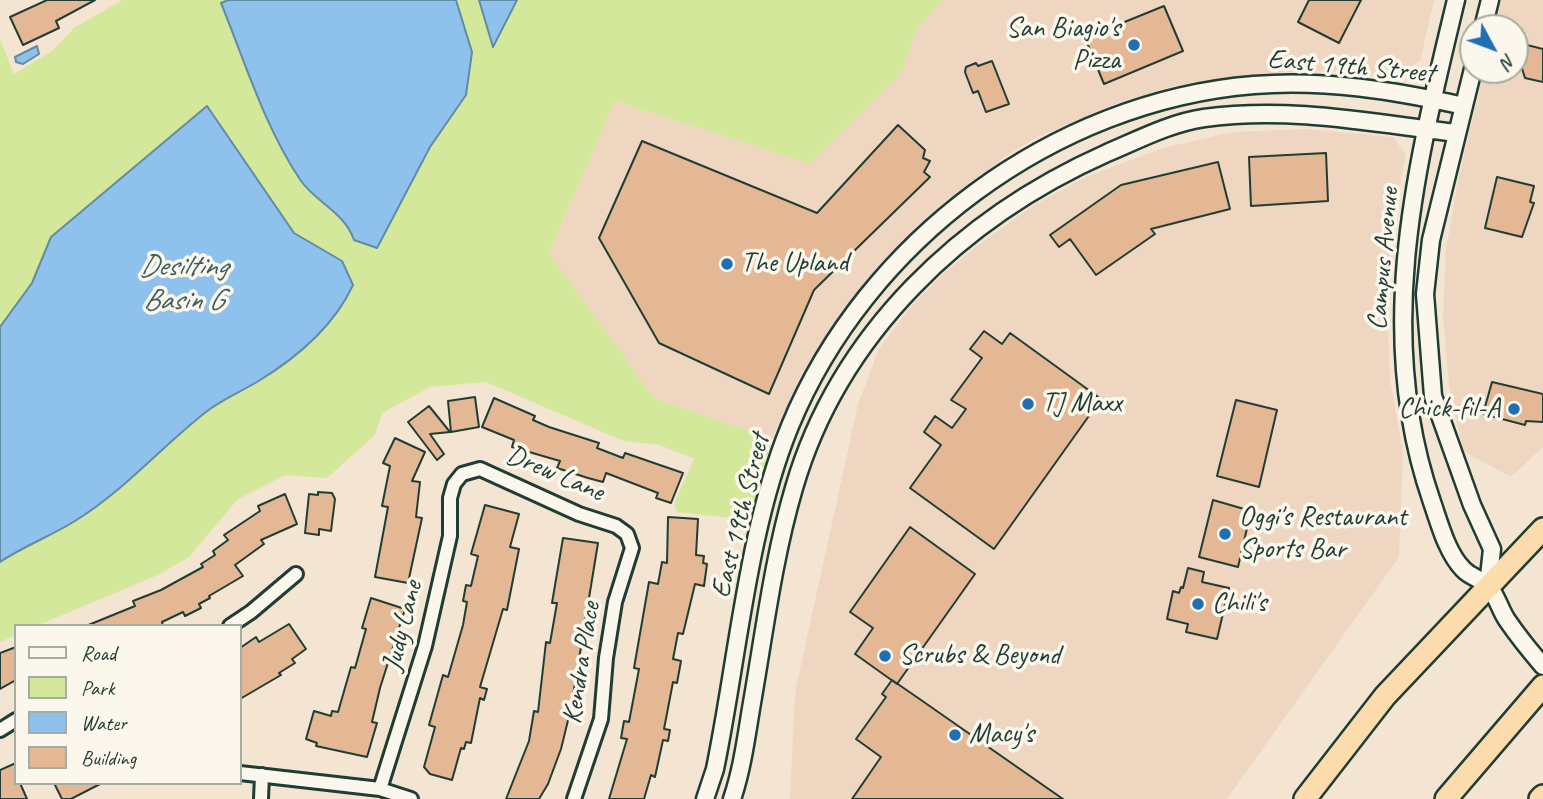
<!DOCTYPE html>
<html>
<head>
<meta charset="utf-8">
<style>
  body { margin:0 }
  #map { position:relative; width:1543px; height:799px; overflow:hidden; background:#f4e4d2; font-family:Caveat,sans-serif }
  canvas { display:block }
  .legend { position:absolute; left:14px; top:624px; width:228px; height:161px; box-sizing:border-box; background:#fbf7ec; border:2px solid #a3ada2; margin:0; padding:9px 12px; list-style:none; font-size:21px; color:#1f3d34 }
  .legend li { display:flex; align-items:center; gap:14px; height:35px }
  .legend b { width:35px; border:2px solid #a3ada2 }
  .north { position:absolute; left:1459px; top:14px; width:70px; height:70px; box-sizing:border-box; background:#fbf7ec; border:2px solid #a3ada2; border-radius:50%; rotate:131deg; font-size:19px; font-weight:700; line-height:28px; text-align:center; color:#1f3d34 }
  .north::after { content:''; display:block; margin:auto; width:24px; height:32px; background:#1f6fb2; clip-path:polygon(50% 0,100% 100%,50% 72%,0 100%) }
</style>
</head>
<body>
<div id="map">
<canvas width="1543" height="799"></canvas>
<ul class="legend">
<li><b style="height:9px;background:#fbf7ec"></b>Road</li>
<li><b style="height:19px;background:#d4e89c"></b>Park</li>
<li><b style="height:19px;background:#8ec1eb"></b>Water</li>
<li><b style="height:19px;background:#e4b795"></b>Building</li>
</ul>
<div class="north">N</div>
</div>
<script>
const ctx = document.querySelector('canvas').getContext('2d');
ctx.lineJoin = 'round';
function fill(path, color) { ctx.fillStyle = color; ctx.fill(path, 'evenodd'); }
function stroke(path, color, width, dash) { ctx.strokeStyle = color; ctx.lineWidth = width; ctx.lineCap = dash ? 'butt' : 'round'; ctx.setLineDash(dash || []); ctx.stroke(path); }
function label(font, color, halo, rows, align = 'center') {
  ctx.font = font + ' Caveat,sans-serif'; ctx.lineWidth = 7; ctx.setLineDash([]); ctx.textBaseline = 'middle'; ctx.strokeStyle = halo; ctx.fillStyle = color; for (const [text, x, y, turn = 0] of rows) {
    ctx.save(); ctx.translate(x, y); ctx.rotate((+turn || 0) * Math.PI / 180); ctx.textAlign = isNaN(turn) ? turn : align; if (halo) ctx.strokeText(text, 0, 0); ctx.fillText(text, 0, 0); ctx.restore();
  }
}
fill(new Path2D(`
  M943,0H1434L1420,61L1390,78L1332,71L1270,73L1178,85L1118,103L1038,137L1004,157L891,256L843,308L802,373L772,439L654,398L549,254L615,101L809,164L902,73L915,32Z
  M1501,0H1543V447L1511,477L1463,451L1449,384L1443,316L1446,250L1457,185L1484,70H1515V28H1494Z
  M1307,129L1393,137L1406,155L1394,211L1387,288L1390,380L1403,452L1399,557L1227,799H790L795,693L858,404L879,349L908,310L943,274L977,246L1034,205L1088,176L1163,148L1233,132Z`), '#efd6c0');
fill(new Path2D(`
  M122,0H943L915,32L902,73L809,164L615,101L549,253L654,398L772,439L750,520L677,512L674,504L694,459L660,445L624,441L486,382L430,387L382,413L375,435L327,478L285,475L238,499L189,557L158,575L36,626H16V635L0,642V39L14,74L52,51L74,28Z`), '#d4e89c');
const water = new Path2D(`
  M228,0H456L472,52L466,95L430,147L377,248L354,240C345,213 317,203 301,181C265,128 245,62 221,3Z
  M479,0H517L493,47Z
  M37,46L39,54L23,64L16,62L15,57Z
  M207,106L294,233L342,261L353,285C334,326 295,359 257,382C240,392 221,400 206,412C161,447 124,491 75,521C51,536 24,546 0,562V327L32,283L51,237Z`);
fill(water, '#8ec1eb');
stroke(water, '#628ca2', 2);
const building = new Path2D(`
  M47,0H95L56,21L59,28L23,45L10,17Z
  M1309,0H1361L1339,43L1298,22Z
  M1164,6L1183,51L1104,84L1085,38Z
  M1527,45L1543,49V82L1525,78L1521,65Z
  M992,61L1009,104L986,112L978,91L973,93L965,72L966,67L976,63L978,66Z
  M898,125L925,150L923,158L930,161L924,172L930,177L814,290L769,394L659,343L599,238L642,141L817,213Z
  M1326,153L1328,201L1251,206L1249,157Z
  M1218,162L1230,209L1151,229L1155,234L1096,275L1070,239L1059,247L1050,235L1121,185Z
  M1497,177L1534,186L1530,202L1534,203L1522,237L1485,228Z
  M984,331L1002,344L1010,333L1101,399L994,549L910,488L941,445L924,432L935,416L952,428L966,409L951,400L982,358L970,349Z
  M1492,382L1543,394V422L1526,421L1525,425L1483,414Z
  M475,397L479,427L451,432L448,401Z
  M494,398L535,416L533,420L549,427L599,443L597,448L623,458L625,453L683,473L671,503L656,498L658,493L606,473L603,482L588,478L557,468L560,461L512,447L514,440L482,427Z
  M1236,400L1277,410L1259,487L1217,476Z
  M429,406L450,432L430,434L444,454L437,460L408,422Z
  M395,438L425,452L412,481L420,482L416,517L422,518L408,583L375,577L388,507L382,506L390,466L383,463Z
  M318,492L332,493L335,499L331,531L319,529V535L305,533L309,494L318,495Z
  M285,494L297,524L261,540L264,544L235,565L243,576L209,596L210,598L199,604L201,608L185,616L183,612L162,622L163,626H86L135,606L133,601L161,590L203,567L201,564L215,555L213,551L228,540L224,535L260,511L258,506Z
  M1213,500L1251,511L1238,567L1199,557Z
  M485,505L519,514L510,547L519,549L507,610L503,609L480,687L487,689L484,700L480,698L471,743L466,742L464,749L461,748L452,780L430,774L424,767L435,727L429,725L443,675L448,677L463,625L467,602L463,601L466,585L471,586L478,556L471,554Z
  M668,517L698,519L696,555L704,556L703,563L707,564L704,586L695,584L683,634L678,633L673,659L681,661L677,683L673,682L664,729L670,730L668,741L663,740L655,777L651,775L644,799H609L627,739L621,738L624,721L629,722L639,669L634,668L649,582L658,584L662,562L667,563Z
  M910,527L975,574L897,684L855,654L873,628L850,612Z
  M563,538L598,543L571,708L561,749L548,784L539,799H506L529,741L534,711L538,712L546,642L550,643L557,603H552Z
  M1188,568L1204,572L1202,582L1229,588L1217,639L1186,632L1188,624L1167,619L1173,591L1179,593L1181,587L1183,588Z
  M371,598L405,609L380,688L372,722L377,723L367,757L316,746L317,743L306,739L314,711L331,716L332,711L338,712L351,667L355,668L366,629L362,628Z
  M289,624L306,649L292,659L295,663L279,673L281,675L240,699V648L256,637L259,642Z
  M16,647V680L0,689V653Z
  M892,680L921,700L1063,799H852L881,757L856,739L886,697L882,694Z
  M16,763V783H20L27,799H0V770Z
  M54,783H102L71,799H62Z`);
fill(building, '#e4b795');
stroke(building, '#1f3d34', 2);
const street = new Path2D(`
  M230,626L251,612L296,574
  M0,730L16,720
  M240,773L380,789L411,799
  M380,789L425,646L450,536V498L454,484L462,474L480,469L579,514L616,526L627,534L632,548L615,602L606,658L601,719L574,799
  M261,799L262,775`);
const secondary = new Path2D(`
  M1456,0C1416,167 1373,333 1432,502C1439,522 1447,553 1463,569C1470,577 1482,579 1489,587C1497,596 1500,610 1507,620C1518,636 1530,651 1543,666
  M1483,28L1490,0
  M1473,69L1431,240L1425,294L1433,396L1472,505L1492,549L1488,586
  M705,799L715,769C738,657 747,531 790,426C866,241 1054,101 1254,85C1324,79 1396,91 1464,106
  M732,799C743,767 747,731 753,697C765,627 774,556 794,488C839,333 963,217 1107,153C1138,140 1170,123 1204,118C1289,106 1372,123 1456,133`);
const highway = new Path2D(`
  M1305,799L1385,696L1543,529
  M1446,799L1543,686
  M1540,799L1543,796`);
stroke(street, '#1f3d34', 18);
stroke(secondary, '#1f3d34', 21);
stroke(highway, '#1f3d34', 26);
stroke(street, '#fbf7ec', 12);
stroke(secondary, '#fbf7ec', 16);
stroke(highway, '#fcdcac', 21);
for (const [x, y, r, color] of [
  [1134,45,7,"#1f6fb2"],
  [727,264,7,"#1f6fb2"],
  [1028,404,7,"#1f6fb2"],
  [1514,409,7,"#1f6fb2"],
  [1225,534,7,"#1f6fb2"],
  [1198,604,7,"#1f6fb2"],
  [885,656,7,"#1f6fb2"],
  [955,735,7,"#1f6fb2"]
]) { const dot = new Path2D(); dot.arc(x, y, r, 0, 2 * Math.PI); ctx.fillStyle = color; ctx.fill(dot); stroke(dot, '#fbf7ec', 2.5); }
label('28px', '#1f3d34', '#fbf7ec', [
  ["San Biagio's",1120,29,"right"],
  ["Pizza",1120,61,"right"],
  ["The Upland",741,264],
  ["TJ Maxx",1042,404],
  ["Chick-fil-A",1500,409,"right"],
  ["Oggi's Restaurant",1239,518],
  ["Sports Bar",1239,550],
  ["Chili's",1212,604],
  ["Scrubs & Beyond",899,656],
  ["Macy's",969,735]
], 'left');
label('28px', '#1f3d34', '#fbf7ec', [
  ["East 19th Street",1351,67,5],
  ["Campus Avenue",1384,259,-85],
  ["Drew Lane",555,474,23],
  ["East 19th Street",741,516,-76],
  ["Judy Lane",403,626,-76],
  ["Kendra Place",582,663,-81]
]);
label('italic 30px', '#3b5e62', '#fbf7ec', [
  ["Desilting",183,267],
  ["Basin G",183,301]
]);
</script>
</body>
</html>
